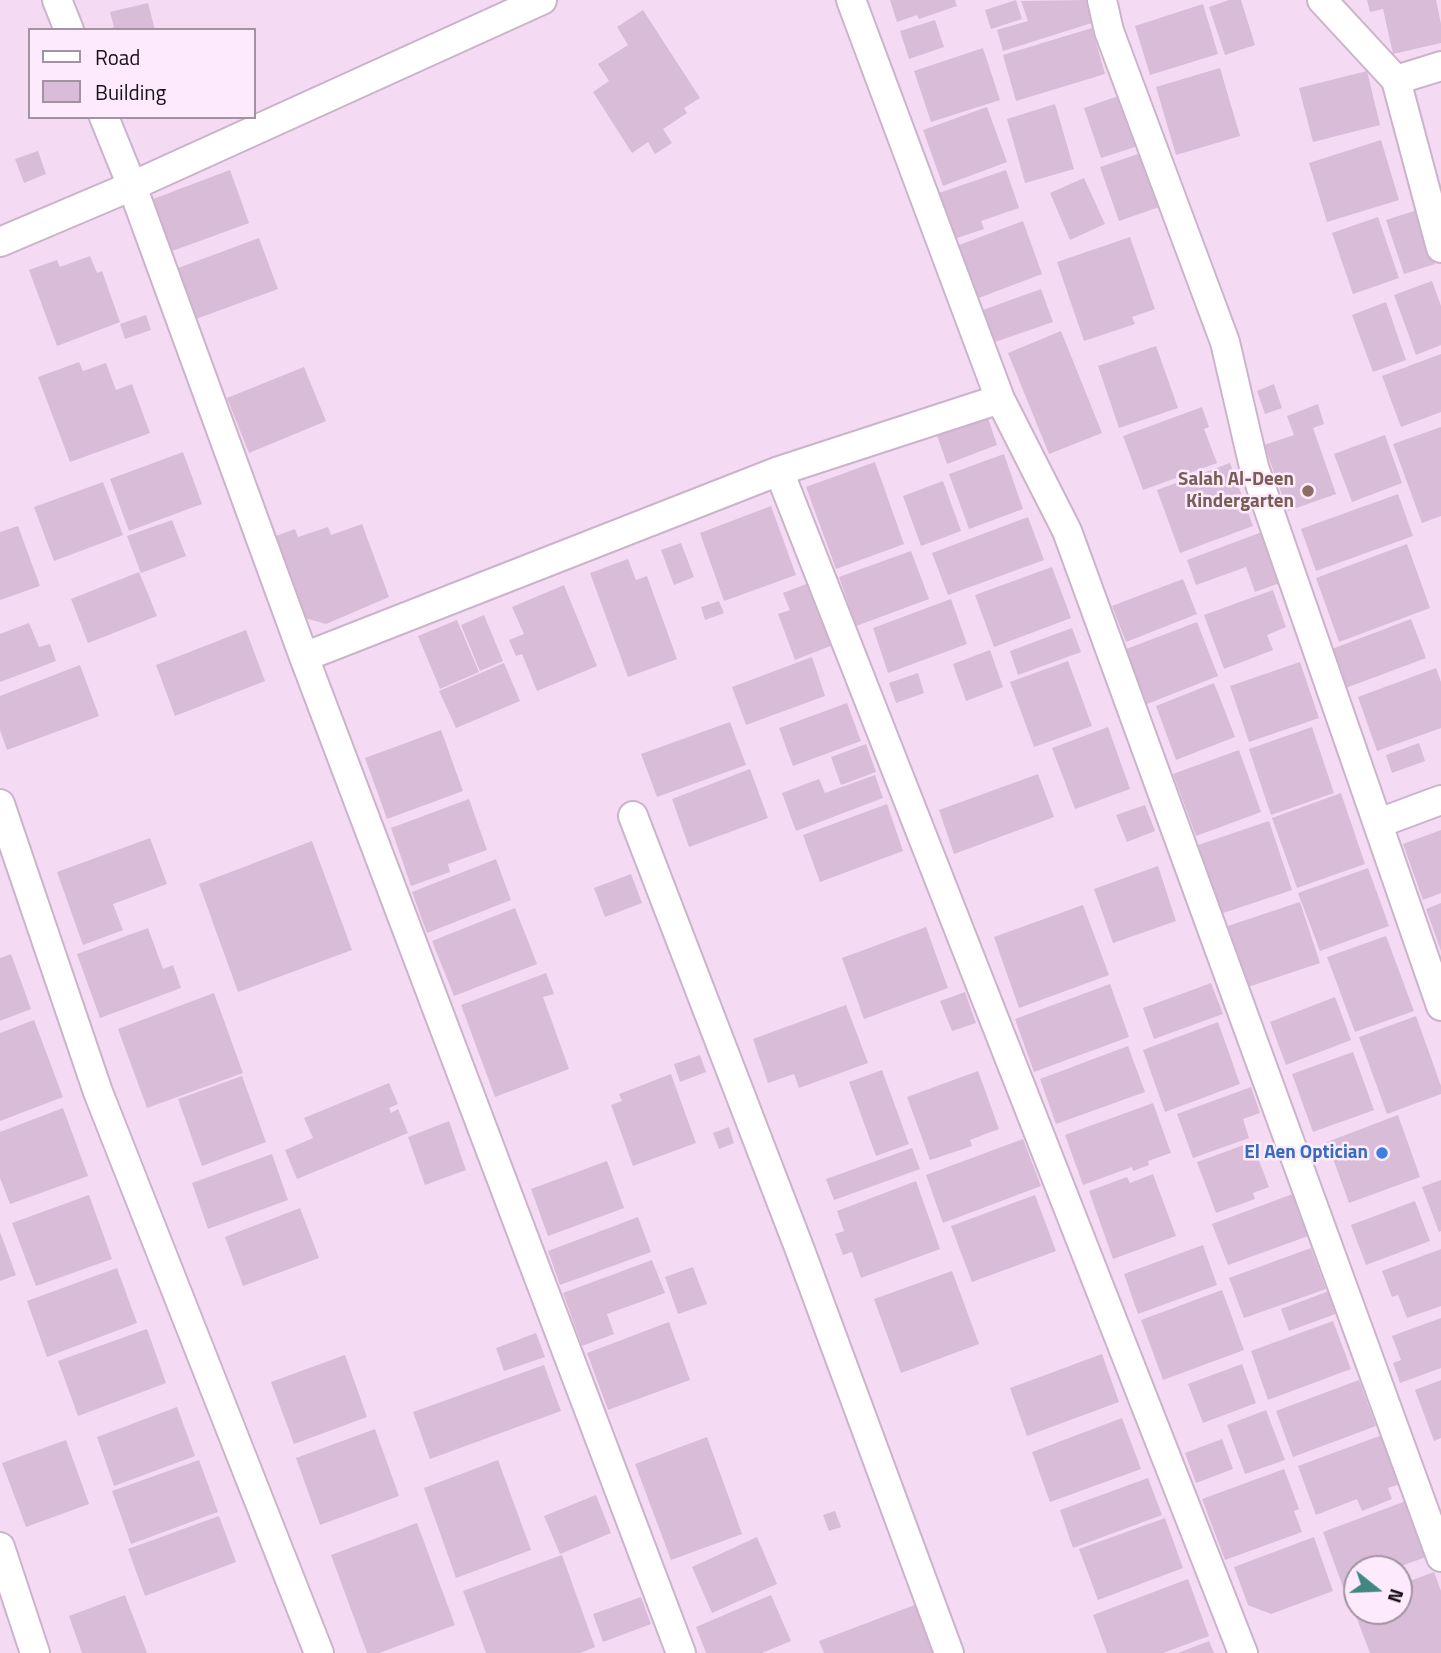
<!DOCTYPE html>
<html>
<head>
<meta charset="utf-8">
<style>
  body { margin:0 }
  #map { position:relative; width:1441px; height:1653px; overflow:hidden; background:#f4dbf3; font-family:"Titillium Web",sans-serif }
  canvas { display:block }
  .legend { position:absolute; left:28px; top:28px; width:228px; height:91px; box-sizing:border-box; background:#feeafd; border:2px solid #a293a2; margin:0; padding:9px 12px; list-style:none; font-size:21px; color:#191119 }
  .legend li { display:flex; align-items:center; gap:14px; height:35px }
  .legend b { width:35px; border:2px solid #a293a2 }
  .north { position:absolute; left:1343px; top:1555px; width:70px; height:70px; box-sizing:border-box; background:#feeafd; border:2px solid #a293a2; border-radius:50%; rotate:108deg; font-size:19px; font-weight:700; line-height:28px; text-align:center; color:#191119 }
  .north::after { content:''; display:block; margin:auto; width:24px; height:32px; background:#408781; clip-path:polygon(50% 0,100% 100%,50% 72%,0 100%) }
</style>
</head>
<body>
<div id="map">
<canvas width="1441" height="1653"></canvas>
<ul class="legend">
<li><b style="height:9px;background:#fff"></b>Road</li>
<li><b style="height:19px;background:#d9bcd8"></b>Building</li>
</ul>
<div class="north">N</div>
</div>
<script>
const ctx = document.querySelector('canvas').getContext('2d');
ctx.lineJoin = 'round';
function fill(path, color) { ctx.fillStyle = color; ctx.fill(path, 'evenodd'); }
function stroke(path, color, width, dash) { ctx.strokeStyle = color; ctx.lineWidth = width; ctx.lineCap = dash ? 'butt' : 'round'; ctx.setLineDash(dash || []); ctx.stroke(path); }
function label(font, color, halo, rows, align = 'center') {
  ctx.font = font + ' "Titillium Web",sans-serif'; ctx.lineWidth = 5; ctx.setLineDash([]); ctx.textBaseline = 'middle'; ctx.strokeStyle = halo; ctx.fillStyle = color; for (const [text, x, y, turn = 0] of rows) {
    ctx.save(); ctx.translate(x, y); ctx.rotate((+turn || 0) * Math.PI / 180); ctx.textAlign = isNaN(turn) ? turn : align; if (halo) ctx.strokeText(text, 0, 0); ctx.fillText(text, 0, 0); ctx.restore();
  }
}
fill(new Path2D(`
  M890,0H955L957,6L919,19L917,15L897,22Z
  M1016,0L1022,19L991,29L985,10Z
  M1088,0L1095,22L1003,51L997,30L1028,21L1021,1Z
  M1229,0H1241L1255,45L1225,55L1209,7Z
  M1367,0H1436L1441,24V43L1393,54L1383,9L1370,12Z
  M148,3L155,30H107L114,27L110,12Z
  M1203,4L1218,54L1150,75L1135,26Z
  M643,10L700,98L684,108L687,113L663,129L672,143L655,154L648,142L632,153L593,92L609,81L598,64L628,45L617,27Z
  M935,20L944,47L909,59L900,31Z
  M1092,28L1105,74L1016,101L1003,55Z
  M983,48L1000,100L931,122L914,71Z
  M1220,68L1240,136L1176,155L1156,87Z
  M1367,71L1380,125L1313,142L1299,88Z
  M1121,95L1138,146L1101,158L1084,108Z
  M1055,104L1074,169L1025,183L1007,119Z
  M987,107L1007,162L943,186L923,130Z
  M1381,140L1399,200L1327,222L1309,163Z
  M38,151L46,174L24,183L15,159Z
  M1141,153L1159,207L1119,221L1100,167Z
  M230,170L249,223L164,254L145,202Z
  M1006,170L1019,208L981,221L984,229L948,241L933,195Z
  M1084,178L1105,224L1070,240L1050,193Z
  M1417,210L1435,264L1404,274L1386,220Z
  M1378,217L1399,278L1353,294L1332,233Z
  M1023,221L1042,274L971,301L951,248Z
  M1130,237L1155,309L1132,317L1135,324L1084,341L1057,262Z
  M259,238L278,289L196,319L178,268Z
  M90,256L97,273L102,271L120,322L57,346L29,270L57,260L60,267Z
  M1432,281L1441,306V345L1416,355L1394,295Z
  M1041,289L1053,322L995,342L983,310Z
  M1386,302L1406,360L1373,372L1352,315Z
  M146,315L151,330L125,339L120,324Z
  M1061,331L1102,433L1049,454L1008,353Z
  M1156,346L1178,408L1119,428L1098,366Z
  M1441,354V412L1401,427L1382,376Z
  M79,362L83,371L106,363L116,390L132,384L150,433L70,462L38,377Z
  M304,367L326,421L249,453L227,398Z
  M1274,384L1282,408L1265,414L1257,391Z
  M1318,404L1324,424L1313,428L1336,494L1288,511L1264,445L1294,435L1287,416Z
  M1202,407L1209,427L1204,429L1217,463L1143,490L1123,436Z
  M985,409L997,445L947,464L934,427Z
  M1441,427V516L1422,523L1393,444Z
  M1385,435L1402,483L1352,502L1334,454Z
  M183,452L202,504L129,531L110,479Z
  M1004,454L1023,509L969,529L949,474Z
  M875,462L904,544L836,569L806,487Z
  M1230,463L1253,526L1180,553L1157,490Z
  M943,481L961,531L921,546L903,496Z
  M103,482L123,535L54,561L34,507Z
  M1398,494L1413,536L1316,571L1301,529Z
  M771,506L796,575L724,601L700,533Z
  M1028,517L1044,560L948,595L932,553Z
  M172,520L186,556L141,573L127,536Z
  M362,524L389,597L326,624L301,617L278,556L283,554L276,536L295,529L298,537L328,527L331,535Z
  M18,526L40,586L0,600V532Z
  M1262,532L1280,583L1255,592L1246,567L1196,585L1187,560Z
  M681,543L694,577L674,585L661,550Z
  M1407,544L1430,608L1339,642L1316,578Z
  M911,551L929,599L856,626L839,577Z
  M628,559L636,580L647,576L677,659L628,677L590,573Z
  M1052,567L1071,618L994,647L975,595Z
  M139,572L157,616L88,643L71,599Z
  M1183,579L1197,614L1126,642L1112,606Z
  M809,583L833,645L795,660L778,614L790,610L783,593Z
  M564,585L597,666L537,691L522,654L516,656L509,640L524,634L512,607Z
  M1273,590L1286,627L1267,635L1273,650L1224,669L1204,615Z
  M951,599L967,644L888,673L873,628Z
  M719,601L724,613L705,620L701,607Z
  M484,615L503,661L480,671L461,625Z
  M1411,619L1426,658L1343,689L1329,650Z
  M457,620L479,672L440,689L418,636Z
  M1197,622L1218,676L1142,706L1121,651Z
  M29,623L39,647L50,644L56,661L0,682V634Z
  M1072,628L1081,652L1018,675L1010,651Z
  M246,630L265,681L175,716L156,665Z
  M990,650L1003,687L966,701L953,664Z
  M812,657L825,696L746,725L732,687Z
  M1068,661L1092,726L1034,747L1010,682Z
  M1300,662L1319,718L1249,742L1230,686Z
  M504,663L520,701L456,728L439,691Z
  M80,665L99,716L7,750L0,730V696Z
  M1436,668L1441,682V728L1377,751L1358,697Z
  M918,673L924,693L896,703L889,683Z
  M1214,683L1235,737L1176,760L1156,706Z
  M847,703L861,741L793,766L779,728Z
  M730,722L746,765L657,797L641,754Z
  M1108,727L1130,789L1075,809L1052,748Z
  M1312,727L1334,793L1271,815L1249,749Z
  M441,730L463,791L387,819L365,758Z
  M1419,743L1425,761L1392,773L1386,755Z
  M866,744L876,772L841,785L831,757Z
  M1239,750L1261,812L1196,836L1173,774Z
  M750,769L768,818L689,847L672,799Z
  M1038,774L1054,817L954,854L939,810Z
  M875,775L883,798L796,831L782,793L819,779L825,793Z
  M1341,793L1365,864L1297,888L1272,818Z
  M469,799L487,850L448,864L450,872L411,886L391,828Z
  M887,804L903,851L820,882L803,835Z
  M1145,805L1155,831L1127,842L1116,815Z
  M1269,821L1292,890L1211,917L1189,848Z
  M1441,830V893L1423,900L1403,844Z
  M150,838L167,884L113,904L123,930L83,945L57,872Z
  M312,841L352,950L238,992L199,884Z
  M496,859L511,900L427,933L412,892Z
  M1158,866L1176,921L1113,943L1094,889Z
  M1368,868L1389,926L1320,951L1298,893Z
  M631,874L642,903L605,917L594,888Z
  M1300,902L1320,963L1248,987L1228,926Z
  M1441,903V951L1426,909Z
  M1083,905L1109,975L1019,1008L994,937Z
  M515,908L537,964L454,996L432,941Z
  M926,927L948,988L864,1019L842,958Z
  M148,928L163,969L173,965L181,988L100,1018L77,954Z
  M1386,936L1414,1011L1355,1032L1327,957Z
  M11,954L31,1009L0,1021V958Z
  M546,973L554,994L543,997L569,1069L495,1097L461,1005Z
  M1211,983L1223,1014L1154,1039L1143,1008Z
  M1110,984L1129,1037L1034,1072L1015,1019Z
  M965,992L976,1023L952,1031L940,1001Z
  M214,993L243,1073L147,1108L118,1029Z
  M1335,997L1351,1040L1286,1065L1270,1022Z
  M846,1005L868,1063L799,1088L794,1074L768,1083L753,1039Z
  M1416,1016L1441,1086V1094L1387,1114L1359,1037Z
  M34,1020L63,1097L0,1121V1033Z
  M1218,1022L1240,1084L1165,1112L1143,1050Z
  M1128,1046L1145,1092L1056,1124L1040,1079Z
  M1353,1052L1374,1110L1313,1132L1292,1074Z
  M700,1055L706,1072L680,1082L674,1064Z
  M882,1070L909,1144L876,1156L849,1082Z
  M978,1071L999,1129L970,1140L972,1146L930,1160L907,1097Z
  M671,1074L696,1143L633,1166L611,1105L622,1101L619,1094Z
  M242,1076L266,1142L202,1166L178,1099Z
  M389,1083L398,1104L389,1108L391,1113L398,1109L408,1133L297,1179L285,1150L313,1138L304,1118Z
  M1251,1087L1260,1113L1243,1119L1249,1138L1193,1158L1177,1114Z
  M1153,1103L1171,1153L1148,1161L1149,1165L1133,1171L1132,1167L1083,1185L1065,1135Z
  M63,1108L88,1176L10,1204L0,1178V1132Z
  M1398,1115L1420,1177L1349,1203L1327,1142Z
  M449,1121L466,1170L425,1185L408,1137Z
  M729,1127L734,1143L719,1149L713,1133Z
  M1023,1139L1041,1186L943,1223L926,1175Z
  M1252,1142L1269,1187L1253,1193L1255,1199L1216,1213L1197,1162Z
  M912,1148L920,1169L834,1200L826,1179Z
  M272,1154L288,1200L208,1229L192,1183Z
  M607,1161L624,1208L548,1236L531,1189Z
  M1153,1174L1176,1236L1113,1259L1089,1191L1127,1177L1130,1183Z
  M1441,1180V1231L1439,1232L1422,1187Z
  M916,1181L940,1249L861,1278L852,1252L843,1255L835,1234L844,1231L837,1211Z
  M1298,1192L1314,1234L1228,1265L1212,1224Z
  M89,1195L112,1259L36,1286L12,1223Z
  M1035,1195L1056,1251L972,1282L951,1226Z
  M1415,1201L1430,1241L1366,1265L1351,1225Z
  M300,1208L319,1258L243,1286L225,1237Z
  M638,1217L651,1252L560,1285L548,1251Z
  M0,1232L16,1275L0,1281Z
  M1203,1245L1217,1285L1138,1314L1124,1274Z
  M1311,1248L1326,1289L1244,1318L1229,1278Z
  M1441,1249V1306L1407,1318L1398,1295L1392,1297L1382,1271Z
  M652,1260L665,1293L607,1314L614,1334L582,1346L563,1293Z
  M693,1267L707,1304L678,1314L665,1277Z
  M117,1268L137,1323L47,1357L27,1301Z
  M952,1271L979,1344L901,1373L874,1299Z
  M1222,1290L1244,1350L1163,1380L1141,1320Z
  M1329,1291L1338,1313L1289,1331L1281,1309Z
  M1441,1318V1368L1400,1383L1393,1363L1401,1360L1392,1336Z
  M1333,1321L1351,1369L1268,1400L1251,1351Z
  M669,1322L690,1380L608,1410L587,1353Z
  M147,1329L166,1383L78,1416L58,1361Z
  M536,1333L545,1357L504,1371L496,1348Z
  M1102,1354L1119,1402L1027,1436L1010,1388Z
  M345,1355L367,1417L294,1444L271,1382Z
  M1242,1364L1256,1403L1203,1423L1188,1384Z
  M544,1365L561,1411L430,1459L413,1412Z
  M1359,1380L1376,1426L1293,1457L1276,1411Z
  M1441,1380V1438L1434,1441L1415,1390Z
  M177,1407L195,1456L114,1486L97,1437Z
  M1266,1410L1285,1460L1245,1474L1227,1425Z
  M1122,1418L1141,1469L1050,1502L1032,1452Z
  M375,1429L399,1496L320,1525L296,1458Z
  M1382,1435L1400,1484L1388,1488L1392,1499L1362,1511L1357,1499L1316,1515L1298,1466Z
  M707,1437L742,1534L671,1560L635,1464Z
  M1222,1439L1233,1469L1196,1483L1185,1453Z
  M66,1440L89,1504L26,1527L2,1463Z
  M199,1460L218,1512L131,1544L112,1491Z
  M498,1460L531,1550L456,1578L424,1488Z
  M1284,1469L1299,1509L1294,1511L1302,1532L1225,1560L1202,1499Z
  M1148,1478L1162,1515L1073,1548L1060,1510Z
  M596,1495L611,1533L560,1554L544,1516Z
  M1406,1501L1426,1557L1393,1569H1357V1582L1343,1587L1323,1532Z
  M835,1511L841,1527L829,1531L823,1515Z
  M219,1516L236,1562L145,1596L128,1549Z
  M1165,1518L1183,1568L1098,1600L1079,1549Z
  M417,1523L455,1625L379,1653H367L331,1555Z
  M757,1537L777,1584L712,1613L692,1567Z
  M1314,1537L1333,1591L1271,1614L1248,1605L1234,1567Z
  M562,1555L595,1647L580,1653H486L463,1591Z
  M1434,1572L1441,1591V1653H1370L1351,1603L1357,1601V1611H1399V1585Z
  M1188,1579L1209,1636L1163,1653H1107L1093,1615Z
  M125,1595L147,1653H82L69,1616Z
  M771,1595L791,1641L762,1653H706L696,1627Z
  M641,1597L651,1624L603,1642L593,1614Z
  M920,1603L938,1653H824L819,1641Z
  M1209,1641L1214,1653H1178Z`), '#d9bcd8');
const street = new Path2D(`
  M57,0L69,30
  M851,0L1000,399L1067,531L1441,1557
  M1102,0L1109,31L1225,342L1254,467L1441,1006
  M1322,0L1396,80L1441,248
  M1396,80L1441,66
  M104,117L132,186L304,657L681,1653
  M0,242L132,186L542,0
  M779,471L1243,1653
  M304,657L779,471L1000,399
  M0,804L98,1092L319,1653
  M633,816L800,1250L949,1653
  M1379,823L1441,800
  M0,1547L35,1653`);
stroke(street, '#cbb4cb', 32);
stroke(street, '#fff', 28);
for (const [x, y, r, color] of [
  [1308,491,7,"#8d6e63"],
  [1382,1153,7,"#3f7fe0"]
]) { const dot = new Path2D(); dot.arc(x, y, r, 0, 2 * Math.PI); ctx.fillStyle = color; ctx.fill(dot); stroke(dot, '#feeafd', 2.5); }
label('bold 19px', '#785e54', '#feeafd', [
  ["Salah Al-Deen",1294,480],
  ["Kindergarten",1294,502]
], 'right');
label('bold 19px', '#366cbe', '#feeafd', [
  ["El Aen Optician",1368,1153]
], 'right');
</script>
</body>
</html>
